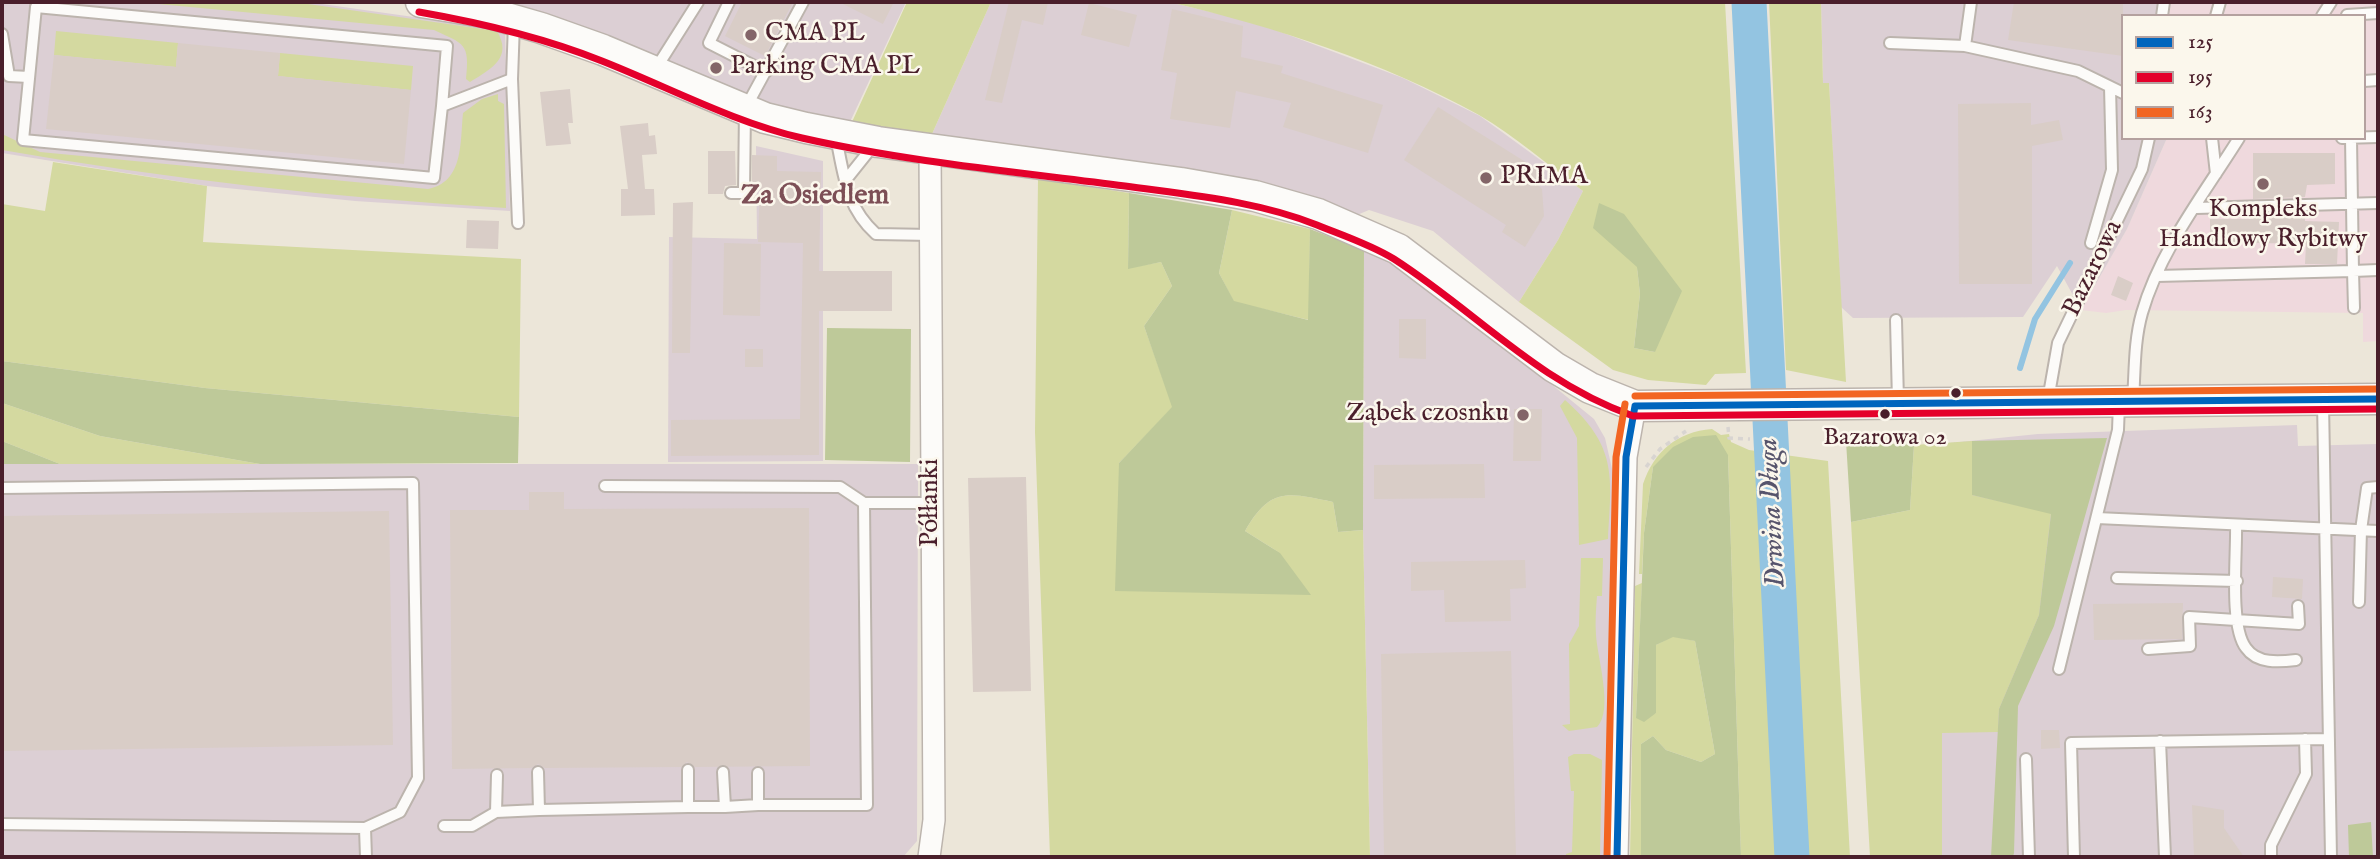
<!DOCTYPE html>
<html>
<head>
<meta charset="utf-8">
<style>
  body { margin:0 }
  #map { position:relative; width:2380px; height:859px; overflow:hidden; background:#ece6d9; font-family:"IM FELL English",serif }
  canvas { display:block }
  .frame { position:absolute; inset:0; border:4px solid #4a1f2b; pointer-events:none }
  .legend { position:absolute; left:2121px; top:14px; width:245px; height:126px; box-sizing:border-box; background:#fbf7ec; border:2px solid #b4a19f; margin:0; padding:9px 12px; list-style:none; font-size:21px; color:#4a1f2b }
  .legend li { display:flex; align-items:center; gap:14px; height:35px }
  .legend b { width:35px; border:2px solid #b4a19f }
</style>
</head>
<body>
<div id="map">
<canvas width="2380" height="859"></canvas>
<div class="frame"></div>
<ul class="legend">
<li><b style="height:9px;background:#0065bd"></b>125</li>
<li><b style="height:9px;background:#e4002b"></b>195</li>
<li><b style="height:9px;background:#f26522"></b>163</li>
</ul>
</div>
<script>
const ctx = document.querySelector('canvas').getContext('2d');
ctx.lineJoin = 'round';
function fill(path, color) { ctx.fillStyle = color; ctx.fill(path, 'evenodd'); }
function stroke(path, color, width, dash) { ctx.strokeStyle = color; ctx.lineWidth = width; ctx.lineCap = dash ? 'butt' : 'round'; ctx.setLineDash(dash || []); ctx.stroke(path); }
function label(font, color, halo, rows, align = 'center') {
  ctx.font = font + ' "IM FELL English",serif'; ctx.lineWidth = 5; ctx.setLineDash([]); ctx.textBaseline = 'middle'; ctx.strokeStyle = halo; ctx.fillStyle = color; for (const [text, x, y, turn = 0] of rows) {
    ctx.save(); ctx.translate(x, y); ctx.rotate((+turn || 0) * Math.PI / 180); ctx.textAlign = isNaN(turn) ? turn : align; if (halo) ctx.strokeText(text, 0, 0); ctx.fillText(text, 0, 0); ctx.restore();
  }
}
fill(new Path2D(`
  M2171,2H2378V341L2363,342V313L2126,310L2106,313L2081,310L2127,229L2167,138H2364V16H2168Z`), '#efd9dd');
fill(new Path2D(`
  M2,2H308L505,30L510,211L355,201L207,186L2,153Z
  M499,2H906L849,124L765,105Z
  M991,2H1169L1257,23L1403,78L1480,116L1583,191L1558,240L1519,302L1433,231L1369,210L1357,215L932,134Z
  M1821,2H2171L2168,16H2123V138H2167L2127,229L2081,310L2057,266L2023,317L1853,318L1841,307L1829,83H1823Z
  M756,146L823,161V461L668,462L669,237L757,239Z
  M1364,250L1393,255L1594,419L1605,438L1613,473L1607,857H1370L1363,530Z
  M2297,425L2298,446L2378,444V857H1942L1940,444L2038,434Z
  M2,464H918L917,841L903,857H2Z`), '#dccfd4');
fill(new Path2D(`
  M137,2H294L497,31C513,58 491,69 470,82L466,79C470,43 464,44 434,30Z
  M907,2H991L932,134L852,122Z
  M1169,2H1725L1746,373L1715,374L1706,385L1648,380L1613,370L1519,302L1558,240L1583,191C1549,166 1515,136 1479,115C1383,62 1275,27 1169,2ZM1637,267L1655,352L1634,348L1640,294Z
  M1769,2H1821L1823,83H1829L1846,382L1786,370Z
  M56,31L178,43L176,67L54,55Z
  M280,53L413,66L411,90L278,76Z
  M498,94V101L504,104L506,208C336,198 169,179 2,150V134L40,152L428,189C464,182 460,142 463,113L482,99Z
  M53,162L207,186L203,242L521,259L519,417L205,388L2,361V204L45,211Z
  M1038,179L1129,193L1128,268L1161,262L1172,286L1144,326L1173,407L1119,463L1280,553L1245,531C1271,486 1288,493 1333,502L1338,532L1363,530L1370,857H1050L1035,432Z
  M1232,210L1310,229L1309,320L1234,302L1219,273Z
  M1565,400C1617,446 1612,475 1608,539L1579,545L1577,438L1560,406Z
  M2,403L100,436L260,464H60L2,441Z
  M1712,429L1721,435L1729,434L1731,442L1749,450L1828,461L1850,857H1741L1728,455L1653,467L1644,533L1642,574H1639L1643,484C1654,451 1677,432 1712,429Z
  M1972,441V495L2051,513L2039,615L1999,709L1998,732L1942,733V857H1870L1851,522L1910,510L1914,445Z
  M1581,558H1603L1602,596H1597C1596,609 1595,622 1596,635C1597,656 1614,711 1597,727L1569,731L1562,725L1570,724L1569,644L1579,626Z
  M1642,583L1636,718L1656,713V645L1673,636L1695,641L1715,754L1701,762L1666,750L1653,736L1641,744V857H1630L1635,586Z
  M1574,754H1590L1602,760L1600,857H1566V854L1572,852L1574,791H1571L1568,757Z`), '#d4d9a0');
fill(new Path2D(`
  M1129,193L1232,210L1219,273L1234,301L1308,320L1310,229L1364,250L1363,530L1338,532L1333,502C1288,493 1271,486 1245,531L1280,553L1311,595L1115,591L1119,463L1172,407L1144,326L1172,286L1161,262L1128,269Z
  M1599,203L1624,214L1682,291L1655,352L1634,348L1640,294L1637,267L1593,228Z
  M827,328L911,329L910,462L825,460Z
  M2,361L205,388L519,417L518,463L260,464L100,436L2,403Z
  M1716,435L1728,455L1741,857H1641V744L1653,736L1666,750L1701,762L1715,754L1695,641L1673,637L1656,645V713L1644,722L1636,718L1644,533L1653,467L1673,447L1693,437Z
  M2107,438L2054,626L2018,706L2014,853L2013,857H1991L1999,709L2039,615L2051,514L1972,495V441Z
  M2,441L60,464H2Z
  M1846,441L1914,445L1910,510L1851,522Z
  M2371,822L2373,857H2349L2348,825Z`), '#bec999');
stroke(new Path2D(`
  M2020,368L2035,319L2070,263`), '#93c4e1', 6);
stroke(new Path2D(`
  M1749,2L1792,857`), '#93c4e1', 35);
fill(new Path2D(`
  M742,2H793L765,56L725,36Z
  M839,2H894L883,24Z
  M1009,2H1048L1043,25L1022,20L1002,103L985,100Z
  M2014,2H2123V56L2008,40Z
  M1089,3L1137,15L1129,47L1081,35Z
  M1172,9L1243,26L1241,57L1283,66L1281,73L1383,105L1368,153L1283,127L1291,103L1236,91L1230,128L1170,119L1177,73L1161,70Z
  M178,43L280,53L278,76L411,90L404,164L46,129L54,55L176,67Z
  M570,89L573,123H568L571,144L546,146L540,92Z
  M2031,103V125L2059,120L2063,140L2032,146V284H1959L1958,104Z
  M1438,107L1543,173L1536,183L1542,189L1544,216L1525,247L1502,232L1506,225L1404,160Z
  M648,123L649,136L655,135L657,154L642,155L645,189H654L655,215L621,216V189H628L620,126Z
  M708,151H735L736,185L725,186L723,194H708Z
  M2253,153H2335V184L2307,185L2305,197L2253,199Z
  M752,155L777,156V171L821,172L819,271H892V311H819V455L671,456V420L800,419L803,243L758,242L760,185H752Z
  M693,202L690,353H672L673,203Z
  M2305,213V221L2339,222L2337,264H2305L2306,244L2210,242V219H2253V214Z
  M467,220L499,221L498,249L466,248Z
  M724,243L761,244L760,316L723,315Z
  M2118,276L2133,283L2126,301L2111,295Z
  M1399,319H1426V359L1399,358Z
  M745,349H763V367H745Z
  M1514,409H1542L1541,461H1513Z
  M1484,464L1485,498L1374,499V465Z
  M1026,477L1031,691L973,692L968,478Z
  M529,492H564V509L809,508L810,766L695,767L687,762L681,767L545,768L538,764L531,768L452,769L450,510H529Z
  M389,511L393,745L2,751V516Z
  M1525,560L1526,588L1510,589L1511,621L1445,622L1444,590L1411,591V562Z
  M2273,577L2303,579L2302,599L2272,597Z
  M2183,603L2182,639L2094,640L2093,604Z
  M1511,651L1516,857H1384L1381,654Z
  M2041,730H2059L2060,748L2041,749Z
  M2192,805L2224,810V828L2244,857H2194Z`), '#d9cdc7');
const lane = new Path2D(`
  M729,2L709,43L766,72
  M1971,2L1965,46L2078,71L2123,93
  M2347,15L2378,13
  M2162,16L2164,2
  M2216,16L2220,2
  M2322,16L2331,2
  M514,23L512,79L518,223
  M2,34L9,76L29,77
  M1890,43L1965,46
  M655,70L698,2
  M2364,81L2378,80
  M442,106L447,46L36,7L23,140L434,178L442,106L512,79
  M836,137C844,176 846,207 876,234L931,235
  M2212,138L2216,174
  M2342,138L2378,137
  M2351,138L2353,271L2378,270
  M845,181L873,146
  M731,193H744L745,109L803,2
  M2196,208L2378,203
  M2091,243L2112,170L2110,87
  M2157,276L2353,271L2354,308
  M1896,320L1898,401
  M2048,400L2058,343L2142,169L2149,138
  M2133,400C2135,371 2134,341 2142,313C2160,250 2204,194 2239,138
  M2323,402L2331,857
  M605,486L840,487L864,503H932
  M2,488L413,483L418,778L400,812L365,828
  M2097,518L2378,531
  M2236,525C2237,554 2229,626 2246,648C2257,664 2279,662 2296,660
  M2117,578L2237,581
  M2359,602L2361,530L2367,488L2378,487
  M2148,649L2190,646L2189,617L2299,624L2298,606
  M2059,669L2118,430L2119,404
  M2160,741L2165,857
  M2026,759L2029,857
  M688,770V807H725
  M538,772L539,810L688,807
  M723,772L725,807L758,805
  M758,773V805H867L864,503
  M497,775L496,812L539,810
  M2,824L365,828L366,857
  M444,826H472L496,812
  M2074,857L2071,743L2329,739
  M2271,857V845L2306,774L2305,739`);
const street = new Path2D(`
  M929,857L934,820L930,148
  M1617,857L1626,457L1635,406`);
const secondary = new Path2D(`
  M421,2L489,13L541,28L603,50L765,118L806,128L878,142L1181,183L1255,196L1318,214L1398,249L1554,367L1590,388L1635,406L2378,399`);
stroke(lane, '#bcb4ad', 14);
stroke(street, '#bcb4ad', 24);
stroke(secondary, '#bcb4ad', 33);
stroke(new Path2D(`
  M1728,427L1729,438L1750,439
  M1646,467L1660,449L1686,431`), '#d8d4d1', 3.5, [5, 5]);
stroke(lane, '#fcfbf9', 10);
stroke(street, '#fcfbf9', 21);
stroke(secondary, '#fcfbf9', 30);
stroke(new Path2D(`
  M1635,406L2378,399
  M1617,857L1626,457L1635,406`), '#0065bd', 7);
stroke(new Path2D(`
  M419,12C482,23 542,37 602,61C668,87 733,122 802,138C908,162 1018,172 1125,186C1189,195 1257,201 1317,225C1342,235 1372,245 1394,259C1478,313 1536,381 1633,416L2378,409`), '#e4002b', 7);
stroke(new Path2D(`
  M1635,396L2378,389
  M1607,857L1616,457L1625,404`), '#f26522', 7);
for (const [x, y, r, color] of [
  [751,35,7,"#836568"],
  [716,68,7,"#836568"],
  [1486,178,7,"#836568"],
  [2263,184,7,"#836568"],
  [1956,393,6,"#4a1f2b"],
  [1885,414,6,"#4a1f2b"],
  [1523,415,7,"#836568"]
]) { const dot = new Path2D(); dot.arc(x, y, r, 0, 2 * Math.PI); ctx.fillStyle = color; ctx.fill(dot); stroke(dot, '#fbf7ec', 2.5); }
label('24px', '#4a1f2b', '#fbf7ec', [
  ["Bazarowa 02",1885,439]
]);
label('26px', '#4a1f2b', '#fbf7ec', [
  ["CMA PL",765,35],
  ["Parking CMA PL",730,68],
  ["PRIMA",1500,178],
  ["Kompleks",2263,211,"center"],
  ["Handlowy Rybitwy",2263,241,"center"],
  ["Ząbek czosnku",1509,415,"right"]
], 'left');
label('26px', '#4a1f2b', '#fbf7ec', [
  ["Bazarowa",2094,269,-64],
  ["Półłanki",932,503,-90]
]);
label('bold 28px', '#7d4f56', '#fbf7ec', [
  ["Za Osiedlem",815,197]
]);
label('italic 28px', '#56546c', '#fbf7ec', [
  ["Drwina Długa",1774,513,-93]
]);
</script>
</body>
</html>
